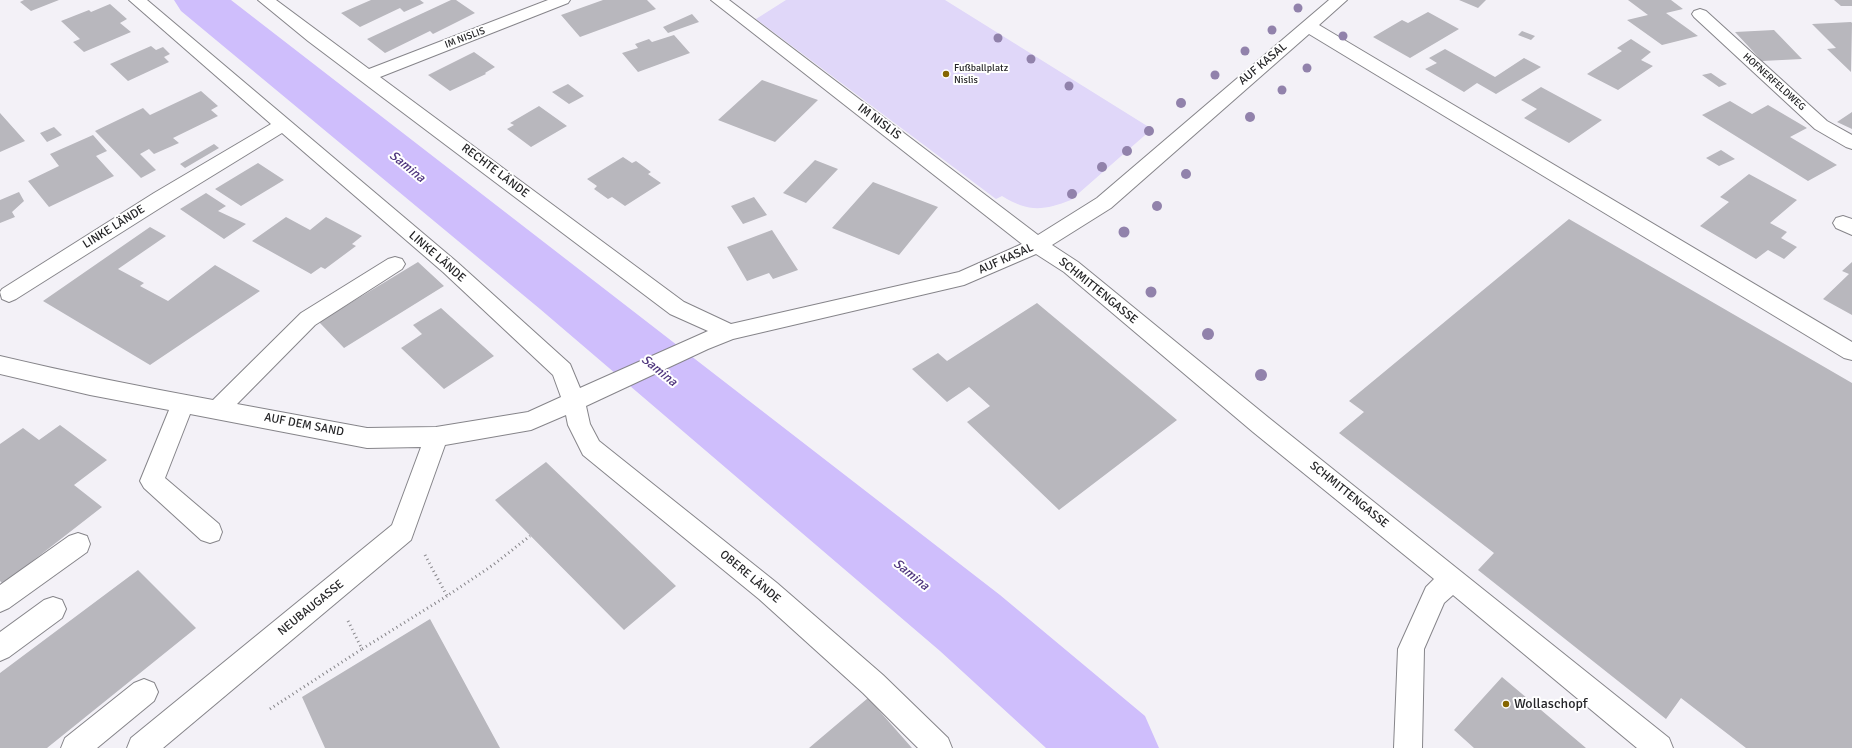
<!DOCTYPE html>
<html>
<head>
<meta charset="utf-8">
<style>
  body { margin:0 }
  canvas { display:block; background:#f3f1f7 }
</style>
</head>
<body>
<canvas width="1852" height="748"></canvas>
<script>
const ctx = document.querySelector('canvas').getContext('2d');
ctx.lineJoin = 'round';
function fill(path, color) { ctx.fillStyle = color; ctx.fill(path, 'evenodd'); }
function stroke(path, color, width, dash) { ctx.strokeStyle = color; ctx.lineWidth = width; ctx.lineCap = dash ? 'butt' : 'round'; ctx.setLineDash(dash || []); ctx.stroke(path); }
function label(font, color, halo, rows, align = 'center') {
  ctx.font = font + ' Signika,sans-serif'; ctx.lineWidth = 4; ctx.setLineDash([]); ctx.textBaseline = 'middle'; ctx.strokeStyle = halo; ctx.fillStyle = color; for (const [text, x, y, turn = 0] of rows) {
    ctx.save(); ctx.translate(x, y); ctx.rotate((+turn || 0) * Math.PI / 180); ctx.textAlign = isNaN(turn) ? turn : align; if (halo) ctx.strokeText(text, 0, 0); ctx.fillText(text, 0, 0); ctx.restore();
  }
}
fill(new Path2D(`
  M786,0H945L1152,129L1071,200C1043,211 1028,212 1002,196L996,199L756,19Z`), '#e0d7f9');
fill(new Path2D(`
  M174,0H231L1000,595L1145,716L1159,748H1046L940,651L540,309L181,11Z`), '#cfbefc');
fill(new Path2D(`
  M24,0H59L31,11L20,2Z
  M371,0H420L424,3L404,12L400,8L360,27L341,13Z
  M451,0H456L475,13L433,34L430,31L385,53L367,39Z
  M603,0H647L656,9L580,37L561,15Z
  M1459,0H1486L1478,8Z
  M1628,0H1671L1683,9L1666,13L1698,36L1662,45L1627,20L1648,15Z
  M1834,0H1852V6H1841Z
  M110,4L127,19L120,23L131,32L84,52L73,42L80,39L61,21L89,10L91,12Z
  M1428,12L1459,29L1410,58L1373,37L1402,20L1408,23Z
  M692,14L699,22L668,33L663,27Z
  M1851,22L1852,23L1851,72L1827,49L1836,48L1812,24Z
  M1774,30L1802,59L1762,61L1735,32Z
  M1522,31L1535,36L1531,40L1518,35Z
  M674,35L690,53L638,72L622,53L638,48L635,44L649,39L652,42Z
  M1631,39L1651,52L1641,60L1653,66L1618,90L1587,74L1622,51L1617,48Z
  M151,46L156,50L163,47L170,54L164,57L169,62L128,81L110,64Z
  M1445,49L1495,77L1524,58L1541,67L1496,94L1477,83L1464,92L1425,69L1437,63L1429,58Z
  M474,52L495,67L485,73L486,74L450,91L428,75Z
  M1711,73L1727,84L1719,87L1702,75Z
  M762,80L818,100L775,142L718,120Z
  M568,84L584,96L569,104L552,92Z
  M1541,87L1602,120L1569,143L1524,118L1537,109L1521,100Z
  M201,91L218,106L211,110L218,116L173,138L179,143L154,154L149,149L140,154L156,170L141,178L95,131L143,108L150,115Z
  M1730,101L1752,114L1768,105L1807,128L1790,137L1837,165L1808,181L1702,115Z
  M539,106L567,126L531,147L507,129L514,125L510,123Z
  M1852,112V129L1837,122Z
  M0,113L25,141L0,152Z
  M54,127L62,135L47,142L40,133Z
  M93,135L107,151L96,156L114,176L49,207L28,181L59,166L50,154Z
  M214,144L219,148L185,168L180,164Z
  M1721,150L1735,159L1719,166L1706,158Z
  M623,157L632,163L636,161L651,172L648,174L661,183L625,206L612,197L608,199L594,189L597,186L587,179Z
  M815,160L838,169L806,203L783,193Z
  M258,163L284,180L241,206L215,189Z
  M1749,174L1797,200L1770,223L1787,232L1781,238L1797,247L1784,259L1768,250L1756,259L1700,226L1729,202L1720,197Z
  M873,182L938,207L899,255L832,228Z
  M19,192L24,201L12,212L15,217L0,223V200Z
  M206,193L226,206L218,211L246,224L224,239L180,209Z
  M754,197L767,215L743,224L731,206Z
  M286,217L310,230L326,217L362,236L352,244L356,246L325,269L321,267L311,274L252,241Z
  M1569,219L1852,383V748H1746L1681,698L1666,719L1478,570L1494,553L1339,433L1364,412L1349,401Z
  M150,227L166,236L118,269L144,283L140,286L168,301L215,265L260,291L150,365L43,301Z
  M772,230L798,270L773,279L769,273L747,281L727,247Z
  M418,262L444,286L344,348L319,322Z
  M1852,262V315L1823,299L1849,274L1842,271Z
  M1037,303L1177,420L1059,510L967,422L990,406L969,387L947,402L912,369L938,353L947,361Z
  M441,308L494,356L444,389L401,348L422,334L413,325Z
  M60,425L107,460L74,485L102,507L3,584L0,581V444L23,428L39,440Z
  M546,462L676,586L624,630L495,500Z
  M138,570L196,628L47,748H0V673Z
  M430,619L500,748H325L302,697Z
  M1502,677L1586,748H1474L1454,730Z
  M868,698L912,748H809Z`), '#b8b7bd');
const minor = new Path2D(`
  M129,0H147L457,262L570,364L580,388L708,331L670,314L308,41L258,0H276L369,69L548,0H570L568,3L380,77L684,302L731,324L959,272L1022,244L711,0H729L1038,235L1097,198L1329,0H1347L1319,25L1852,342V360L1844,358L1309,34L1111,208L1052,245L1078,262L1269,418L1669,738L1673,748H1637L1453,595L1444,603L1424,649L1422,748H1394L1398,649L1426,587L1434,579L1253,432L1064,272L1036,254L964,285L733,339L708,349L586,406L590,424L599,441L777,583L883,675L948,738L952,748H918L863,693L759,599L583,455L568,425L566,415L531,430L445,445L411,540L163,748H127L131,738L392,525L421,447L367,448L190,414L165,478L219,524L222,532L219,540L210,543L201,540L144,488L140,481L169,410L90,395L0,374V356C71,373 142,387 213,400L301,313L388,259L395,257L402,259L405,264L402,269L315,325L237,404L367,428L436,427L528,412L561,397L553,375L443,272L282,133L168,203L16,299L9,302L2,299L0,292L2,289L154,193L271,124Z
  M1700,9L1706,11L1827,121L1852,135V149L1846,147L1815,129L1694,17L1692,14L1694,11Z
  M1843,216L1852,219V235L1836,228L1833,223L1836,218Z
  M78,533L87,536L90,544L87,552L9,608L0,612V585L69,536Z
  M53,597L62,600L66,609L62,618L9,657L0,661V632L44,600Z
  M144,679L154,683L158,692L154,701L97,748H61L65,738L134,683Z`);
stroke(minor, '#86858a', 2);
stroke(new Path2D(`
  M425,555L447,596L493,565L530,536
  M348,621L362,649L447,596
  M270,709L362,649`), '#858488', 3, [1, 3.5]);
fill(minor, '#fff');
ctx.fillStyle = '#9182ab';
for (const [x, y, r] of [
  [1298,8,4.5],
  [1272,30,4.5],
  [1343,36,4.5],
  [998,38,4.5],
  [1245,51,4.5],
  [1031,59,4.5],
  [1307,68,4.5],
  [1215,75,4.5],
  [1069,86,4.5],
  [1282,90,4.5],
  [1181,103,5],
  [1250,117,5],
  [1149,131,5],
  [1127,151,5],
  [1102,167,5],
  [1186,174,5],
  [1072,194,5],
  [1157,206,5],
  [1124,232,5.5],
  [1151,292,5.5],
  [1208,334,6],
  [1261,375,6]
]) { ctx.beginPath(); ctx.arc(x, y, r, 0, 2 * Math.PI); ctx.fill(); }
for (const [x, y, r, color] of [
  [946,74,4,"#856500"],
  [1506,704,4,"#856500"]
]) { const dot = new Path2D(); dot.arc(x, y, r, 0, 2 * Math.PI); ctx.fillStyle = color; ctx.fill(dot); stroke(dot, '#fff', 1.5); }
label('10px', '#262628', '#fff', [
  ["IM NISLIS",465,38,-21],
  ["HOFNERFELDWEG",1774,82,42]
]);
label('10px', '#262628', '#fff', [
  ["Fußballplatz",954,68],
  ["Nislis",954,80]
], 'left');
label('12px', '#262628', '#fff', [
  ["AUF KASAL",1263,64,-40],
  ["IM NISLIS",879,122,37],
  ["RECHTE LÄNDE",495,171,37],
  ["LINKE LÄNDE",114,227,-32],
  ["LINKE LÄNDE",437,257,41],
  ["AUF KASAL",1006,259,-24],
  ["SCHMITTENGASSE",1098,291,39],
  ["AUF DEM SAND",304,425,11],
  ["SCHMITTENGASSE",1349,495,39],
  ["OBERE LÄNDE",750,577,40],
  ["NEUBAUGASSE",311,608,-39]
]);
label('italic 13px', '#51387f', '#fff', [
  ["Samina",407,167,39],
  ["Samina",659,371,39],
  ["Samina",911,575,39]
]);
label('14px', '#262628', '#fff', [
  ["Wollaschopf",1514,704]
], 'left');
</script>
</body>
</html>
